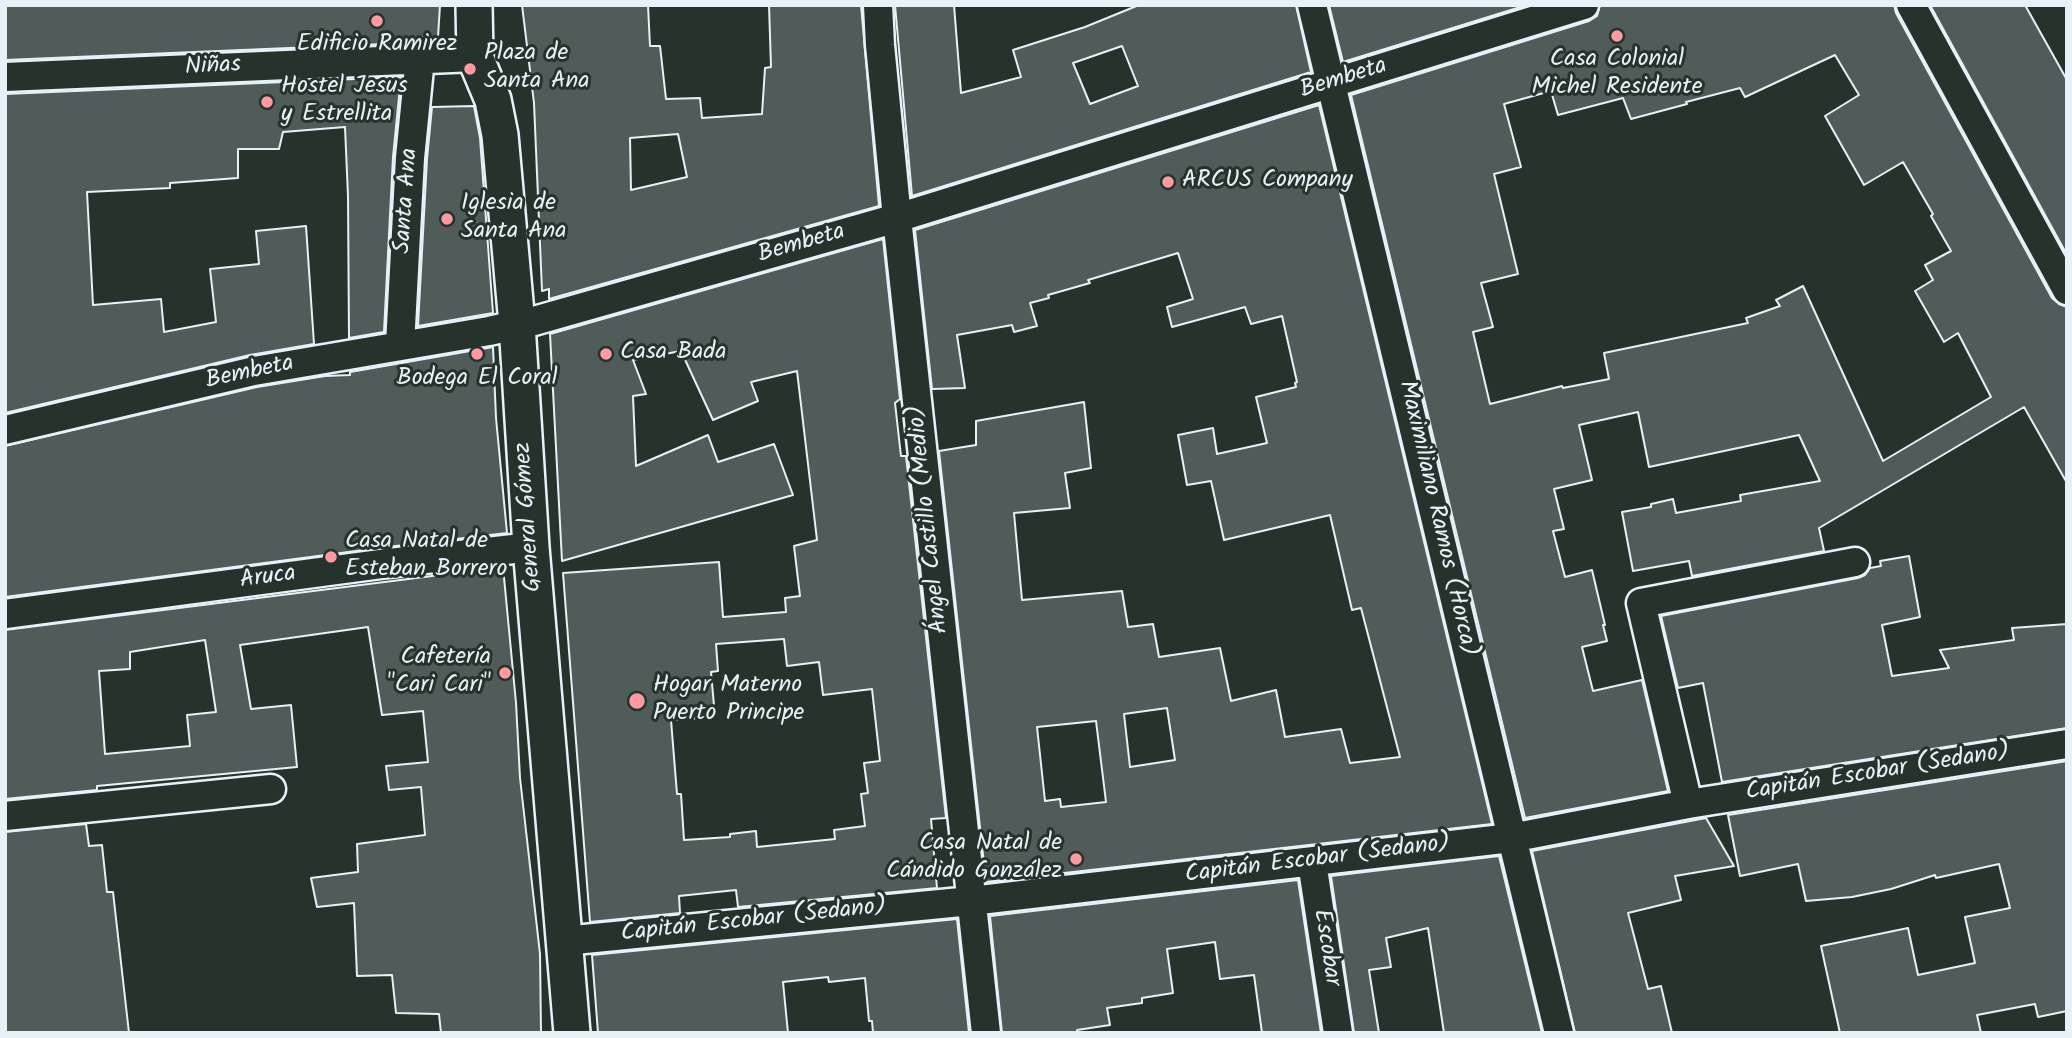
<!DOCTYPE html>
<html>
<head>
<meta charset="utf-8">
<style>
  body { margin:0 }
  #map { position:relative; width:2072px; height:1038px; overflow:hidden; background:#26332d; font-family:Kalam,sans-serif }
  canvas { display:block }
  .frame { position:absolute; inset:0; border:7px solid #e8f1f8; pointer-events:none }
</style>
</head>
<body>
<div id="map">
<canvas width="2072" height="1038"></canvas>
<div class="frame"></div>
</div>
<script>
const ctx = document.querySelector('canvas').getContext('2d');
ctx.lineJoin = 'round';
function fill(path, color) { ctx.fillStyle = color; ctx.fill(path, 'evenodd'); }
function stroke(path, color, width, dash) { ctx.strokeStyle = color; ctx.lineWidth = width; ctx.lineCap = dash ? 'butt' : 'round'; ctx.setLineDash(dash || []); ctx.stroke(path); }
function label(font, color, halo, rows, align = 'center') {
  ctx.font = font + ' Kalam,sans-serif'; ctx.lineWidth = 6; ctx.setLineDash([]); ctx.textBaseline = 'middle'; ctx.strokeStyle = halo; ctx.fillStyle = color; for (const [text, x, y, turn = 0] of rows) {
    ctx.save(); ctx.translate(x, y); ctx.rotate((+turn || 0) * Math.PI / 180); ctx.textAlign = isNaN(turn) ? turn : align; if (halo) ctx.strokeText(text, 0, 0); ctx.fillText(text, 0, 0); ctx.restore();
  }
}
const building = new Path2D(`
  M5,5H440L438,37L408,38V43L5,60Z
  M522,5H648L650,46H660L666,99L700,98L702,118L762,114L765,68L771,67L769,5H861L879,206L549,299V289L542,291L534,103ZM678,134L687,177L631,190L630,138Z
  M895,5H954L961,93L1021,77L1013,50L1085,27L1139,5H1296L1311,72L912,196ZM1122,46L1138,86L1090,104L1073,63Z
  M1329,5H1527L1343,62Z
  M1600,5H1894L1896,13L2052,298L2059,304L2067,307V483L2024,407L1819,528L1824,551L1692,576L1689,561L1633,571L1622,512L1651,507V504L1673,499L1676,513L1741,501L1740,495L1820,481L1799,435L1649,467L1638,412L1579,425L1592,480L1554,489L1564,529L1553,531L1565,577L1592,570L1605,625H1603L1607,641L1582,647L1593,691L1642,680L1668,791L1525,818L1351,95L1589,21L1597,16ZM1835,55L1859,95L1825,116L1864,185L1903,162L1933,214L1931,216L1951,251L1925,265L1933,280L1915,291L1944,342L1958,333L1991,397L1883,461L1803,286L1776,300L1780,306L1746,318L1748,323L1604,353L1609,379L1563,388L1562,386L1490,404L1473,332L1493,327L1481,283L1518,274L1494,174L1521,167L1504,104L1551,91L1558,115L1623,98L1631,119L1687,104L1686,102L1740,88L1745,97Z
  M1930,5H2025L2067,80V255Z
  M401,77L393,157L384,332L349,338L348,196L345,127L283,132L279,149H238V178L170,183V188L87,192L93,305L161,299L164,332L216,322L210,269L259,264L256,231L306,226L314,344L250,355L5,413V94Z
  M1319,105L1492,824L986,882L939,451L976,445V421L1084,402L1091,468L1065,473L1070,508L1014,513L1022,600L1122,591L1128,627L1153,624L1159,657L1220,648L1231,701L1276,690L1285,737L1341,729L1350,763L1400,757L1361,608L1352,610L1330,515L1224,540L1211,481L1187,485L1178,435L1213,428L1217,454L1267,443L1256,397L1296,387L1295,383L1297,382L1282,316L1251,324L1245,307L1172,327L1167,307L1193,299L1178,253L1088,280L1090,283L1048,295L1049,298L1030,303L1037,326L1014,332L1012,325L957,335L965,388L932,389L915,230ZM1167,708L1175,760L1130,767L1124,714ZM1096,721L1106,802L1061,807L1060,799L1045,801L1037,727Z
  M474,106L480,138L493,313L418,326L427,159L432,107Z
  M883,239L900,399L895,403L901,456H906L946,818L931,819L937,888L738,907L736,890L679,896L680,913L590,922L563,573L719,562L723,617L786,612L785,598L800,596L794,546L817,540L797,371L751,382L758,401L713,420L681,351L633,360L646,394L633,396L636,466L708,435L718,462L774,444L793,495L562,561L550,334ZM784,639L787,666L819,662L823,695L872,689L880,761L864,763L868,793L861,794L865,826L834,830L835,839L757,847L756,831L730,834V837L684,840L681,794H677L671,720L715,717L711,672L718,671L716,644Z
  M493,347L496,418L507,533L379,548L5,597V446L257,387L325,376L350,375V372Z
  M1909,556L1920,617L1882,625L1892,676L1949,668L1940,650L2014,640L2012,628L2067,624V728L1722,782L1703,683L1678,688L1661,616L1858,578L1865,575L1870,568L1881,566L1880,561Z
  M503,567L516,703L520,778L540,954L541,1033H441L439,1014L396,1013L392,975L357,976L354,903L317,907L311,878L358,872L357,844L425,835L421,787L389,790L386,766L428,762L423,711L382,715L368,627L240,645L251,709L291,705L297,767L97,786V790L5,799V630ZM205,640L216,712L187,715L190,746L105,754L99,671L130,669V652Z
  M2067,761V1011L2038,1017L2035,1004L1977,1015L1981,1033H1840L1821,946L1908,928L1918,975L1975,963L1965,917L2010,908L1999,864L1936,878L1935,875L1891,889L1852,897L1806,901L1798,864L1740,876L1728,815Z
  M1706,818L1734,866L1675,876L1681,900L1628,913L1648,989L1661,986L1672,1033H1575L1532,851Z
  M86,824L89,846L102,845L107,892H113L129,1033H5V832Z
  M1499,856L1542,1033H1444L1428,928L1386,938L1391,967L1369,970L1379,1033H1354L1331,876Z
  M1298,880L1321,1033H1262L1254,975L1220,979L1215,942L1167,949L1173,993L1142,998V1003L1107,1008L1110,1025L1077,1030L1078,1033H1002L990,916Z
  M957,919L969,1033H873L872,1021H869L865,978L829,982L828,977L783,982L788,1033H598L592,955Z`);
fill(building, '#505c59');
stroke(building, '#e8f1f8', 2);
const minor = new Path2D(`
  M878,5L880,45L897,218L986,1033
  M1312,5L1559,1033
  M1911,5L2067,290
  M5,77L475,57
  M400,345L410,158L420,58
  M5,430L254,371L489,331L534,321L897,218L1584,5
  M5,614L381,564L531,547
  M1688,804L1641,603L1855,562
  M5,816L271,789
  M1312,862L1338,1033
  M564,941L971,901L1511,838L1688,804L2067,744`);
const major = new Path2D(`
  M474,5L475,57L493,100L500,135L517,324L531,547L572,1033`);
stroke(minor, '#e8f1f8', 33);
stroke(major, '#e8f1f8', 40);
stroke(minor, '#26332d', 28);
stroke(major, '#26332d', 35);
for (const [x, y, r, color] of [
  [377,21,7,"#ff9aa2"],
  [1617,36,7,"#ff9aa2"],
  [470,69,7,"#ff9aa2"],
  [267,102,7,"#ff9aa2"],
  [1168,182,7,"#ff9aa2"],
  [447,219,7,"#ff9aa2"],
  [477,354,7,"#ff9aa2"],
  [606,354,7,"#ff9aa2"],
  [331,557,7,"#ff9aa2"],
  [505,673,7,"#ff9aa2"],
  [637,701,9,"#ff9aa2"],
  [1076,859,7,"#ff9aa2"]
]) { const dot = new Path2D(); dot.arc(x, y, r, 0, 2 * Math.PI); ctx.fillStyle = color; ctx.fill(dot); stroke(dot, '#26332d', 2.5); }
label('24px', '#e8f1f8', '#26332d', [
  ["Edificio Ramirez",377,46,"center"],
  ["Plaza de",484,55],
  ["Santa Ana",484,83],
  ["Casa Colonial",1617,61,"center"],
  ["Michel Residente",1617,89,"center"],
  ["Hostel Jesus",281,88],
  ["y Estrellita",281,116],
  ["ARCUS Company",1182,182],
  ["Iglesia de",461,205],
  ["Santa Ana",461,233],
  ["Casa Bada",620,354],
  ["Bodega El Coral",477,380,"center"],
  ["Casa Natal de",345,543],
  ["Esteban Borrero",345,571],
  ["Cafetería",491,659,"right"],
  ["\"Cari Cari\"",491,687,"right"],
  ["Hogar Materno",653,687],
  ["Puerto Principe",653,715],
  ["Casa Natal de",1062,845,"right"],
  ["Cándido González",1062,873,"right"]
], 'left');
label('24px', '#e8f1f8', '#26332d', [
  ["Niñas",213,68,-3],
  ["Bembeta",1344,80,-17],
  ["Santa Ana",408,201,-86],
  ["Bembeta",802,245,-16],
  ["Bembeta",250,374,-12],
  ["General Gómez",530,517,-94],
  ["Ángel Castillo (Medio)",930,519,-96],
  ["Maximiliano Ramos (Horca)",1436,519,77],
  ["Aruca",268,579,-8],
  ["Capitán Escobar (Sedano)",1878,774,-9],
  ["Capitán Escobar (Sedano)",1318,861,-7],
  ["Capitán Escobar (Sedano)",754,922,-6],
  ["Escobar",1325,948,81]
]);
</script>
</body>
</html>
